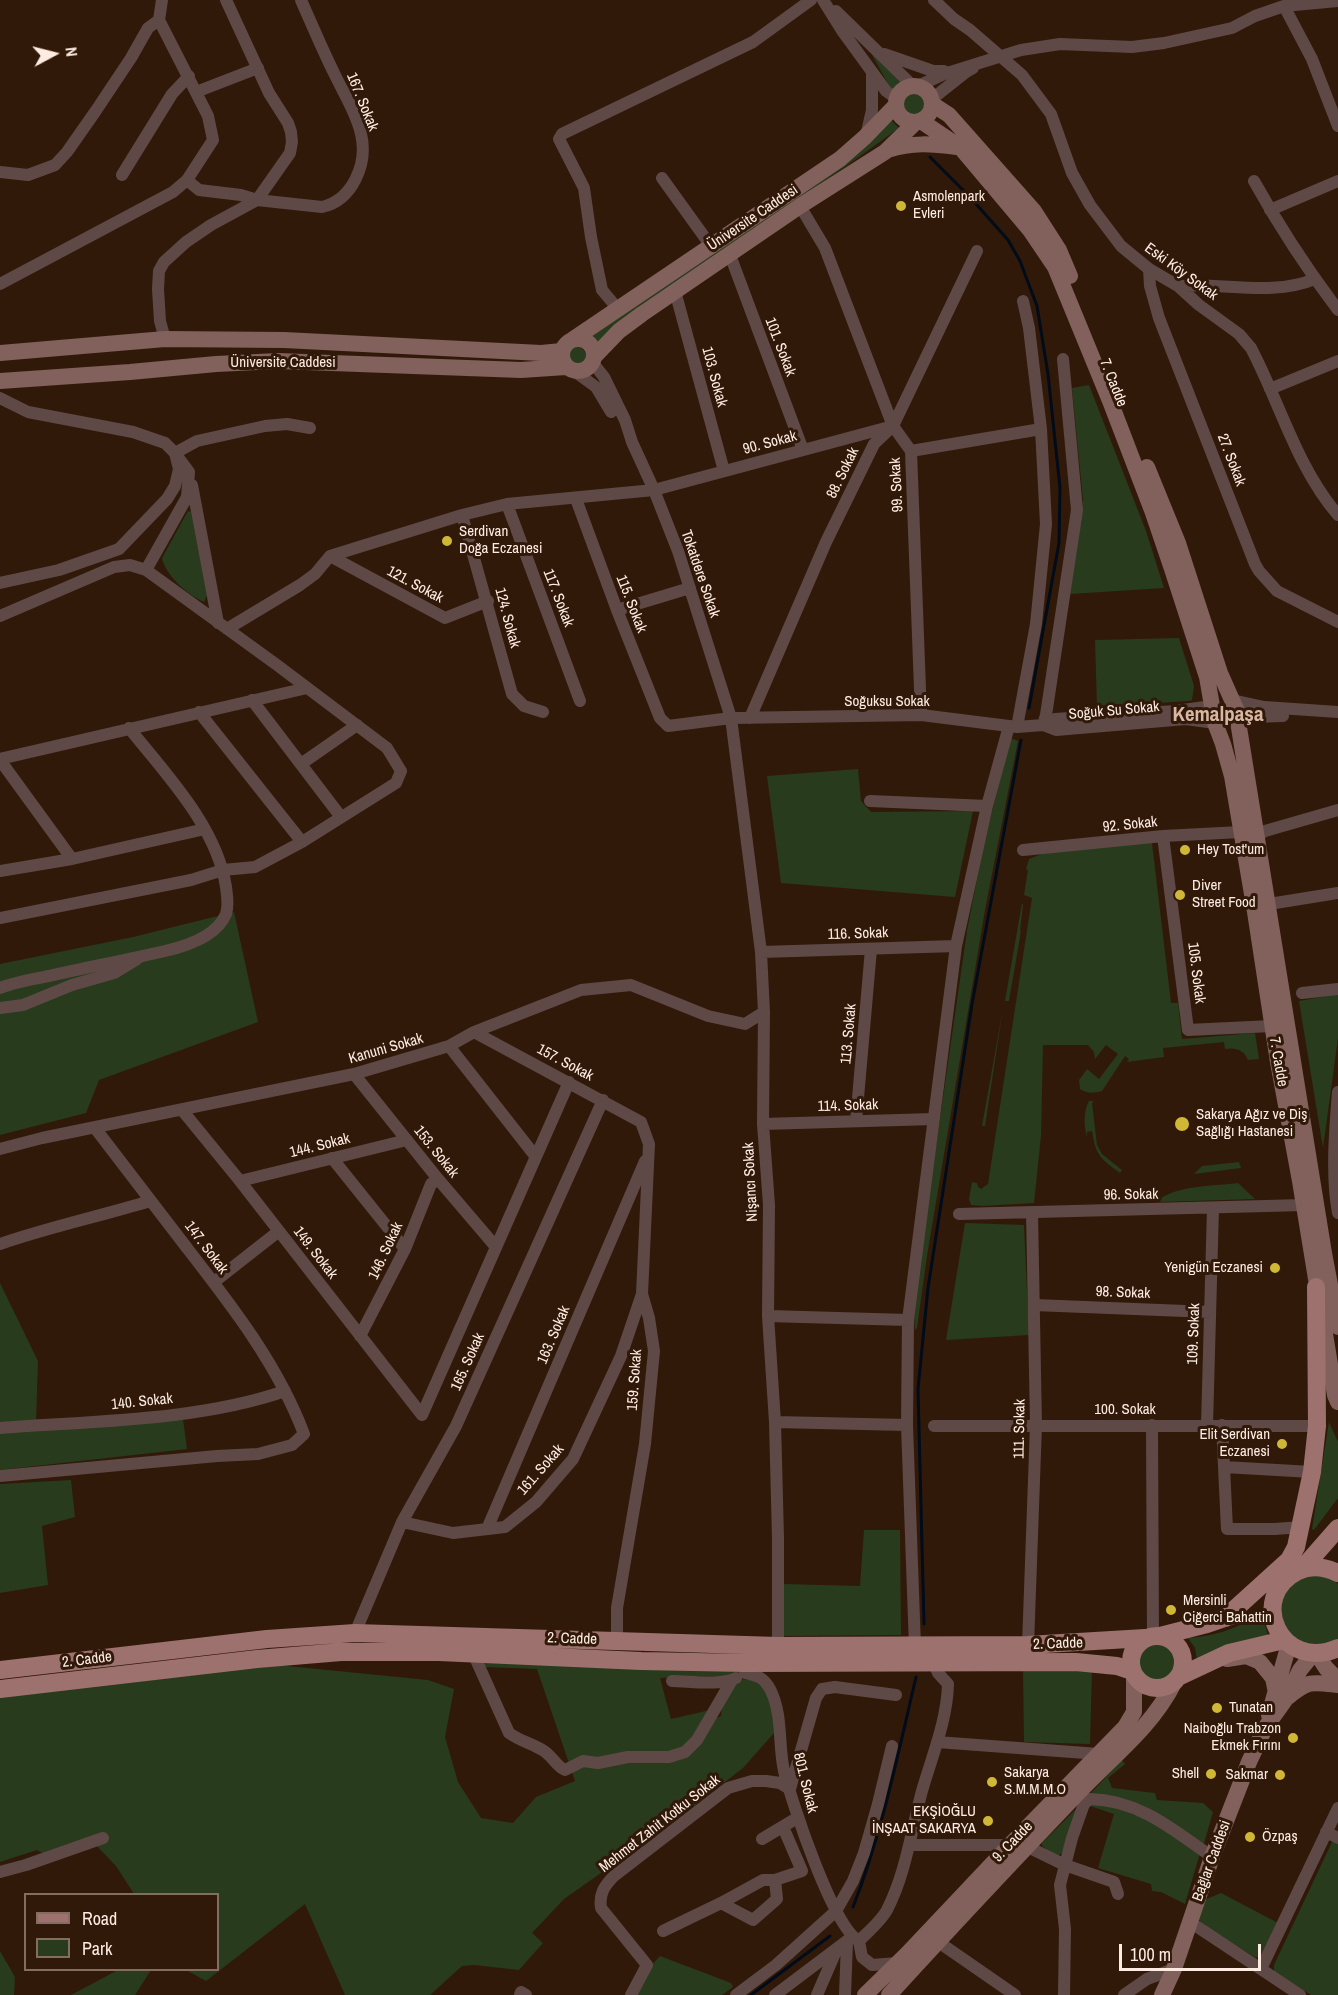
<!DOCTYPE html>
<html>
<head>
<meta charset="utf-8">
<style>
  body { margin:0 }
  #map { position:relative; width:1338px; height:1995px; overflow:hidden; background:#311909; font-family:"Archivo Narrow",sans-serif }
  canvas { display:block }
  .legend { position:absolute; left:24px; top:1893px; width:195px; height:78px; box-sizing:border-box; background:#311909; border:2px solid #836d60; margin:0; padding:8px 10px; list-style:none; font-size:18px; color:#feece3 }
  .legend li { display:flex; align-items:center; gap:12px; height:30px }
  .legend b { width:30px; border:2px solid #836d60 }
  .north { position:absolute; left:24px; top:24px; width:60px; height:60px; -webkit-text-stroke:4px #311909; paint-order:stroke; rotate:83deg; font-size:16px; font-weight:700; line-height:24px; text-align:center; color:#feece3 }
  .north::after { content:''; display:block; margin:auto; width:21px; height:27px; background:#feece3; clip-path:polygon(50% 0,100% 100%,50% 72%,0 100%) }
  .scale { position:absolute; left:1119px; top:1944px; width:142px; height:27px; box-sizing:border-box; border:3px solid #feece3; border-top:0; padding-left:8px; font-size:18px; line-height:21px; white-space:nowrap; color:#feece3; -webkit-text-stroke:4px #311909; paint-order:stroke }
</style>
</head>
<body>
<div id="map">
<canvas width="1338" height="1995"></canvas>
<ul class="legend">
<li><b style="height:8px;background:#9d716d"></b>Road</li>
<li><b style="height:16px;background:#283b1c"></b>Park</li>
</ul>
<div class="north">N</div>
<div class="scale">100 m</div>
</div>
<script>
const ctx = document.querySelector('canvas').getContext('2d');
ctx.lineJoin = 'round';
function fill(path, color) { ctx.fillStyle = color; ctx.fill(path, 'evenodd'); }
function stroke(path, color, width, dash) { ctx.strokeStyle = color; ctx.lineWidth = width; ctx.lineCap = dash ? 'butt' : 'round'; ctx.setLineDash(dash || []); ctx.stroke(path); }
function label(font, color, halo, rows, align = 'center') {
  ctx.font = font + ' "Archivo Narrow",sans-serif'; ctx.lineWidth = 6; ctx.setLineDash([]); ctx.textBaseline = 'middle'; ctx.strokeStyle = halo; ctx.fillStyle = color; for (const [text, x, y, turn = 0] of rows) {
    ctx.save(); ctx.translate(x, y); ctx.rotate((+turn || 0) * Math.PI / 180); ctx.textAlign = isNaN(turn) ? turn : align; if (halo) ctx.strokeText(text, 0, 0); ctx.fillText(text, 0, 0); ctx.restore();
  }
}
fill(new Path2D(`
  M871,53L903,80L892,91Z
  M903 104a12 12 0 1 1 24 0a12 12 0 1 1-24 0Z
  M889,118L899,128L849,164L626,316L595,345L587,337Z
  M568 356a9 9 0 1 1 18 0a9 9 0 1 1-18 0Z
  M1089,385L1146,531L1164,588L1070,594L1083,500L1072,388Z
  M188,511L191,512L207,595L204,602C188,595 166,576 162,558Z
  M1179,638L1194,686L1192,700L1188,701L1097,707L1095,640Z
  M1010,738L1018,741L985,910L927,1256L917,1328L915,1330L914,1316L919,1264L967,931L982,853Z
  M858,769L861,801L871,812L973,811L955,897L781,883L767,776Z
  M1141,843H1152L1171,1003H1178L1182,1039L1255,1033L1259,1059L1248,1060C1244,1050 1236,1047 1225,1049L1224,1042L1163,1048L1164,1057L1127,1062L1129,1059L1125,1056L1102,1091C1093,1093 1088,1094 1080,1089L1079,1080L1087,1069L1099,1079L1118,1054L1106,1045L1095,1059L1094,1052L1088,1045H1043L1041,1136L1034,1203L983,1206L971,1205L969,1199L972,1182L977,1183L978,1187L981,1189L988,1184L1032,898L1024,895L1028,870L1026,869L1029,859L1047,852Z
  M1022,903L1023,905L1020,931H1021L1009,1001H1005Z
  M234,912L258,1022L99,1080L86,1113L0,1135V964L133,937Z
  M1338,994V1038L1323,1148L1299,1001Z
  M1003,1008L985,1126H982Z
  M1089,1101H1094L1092,1103L1097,1145L1102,1154L1122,1170L1120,1173C1100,1158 1096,1156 1092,1131L1087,1132V1137C1084,1126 1083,1112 1089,1101Z
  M1239,1162L1241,1168L1194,1174L1202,1166Z
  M1238,1183L1255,1199L1160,1202V1199C1179,1185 1215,1186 1238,1183Z
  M965,1223L1024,1225L1029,1335L946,1340Z
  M0,1283L38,1361L36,1422L0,1424Z
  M183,1419L187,1449L0,1470V1433Z
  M1329,1422L1338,1442V1498L1314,1530L1312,1529Z
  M71,1480L75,1517L42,1526L48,1585L0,1593V1484Z
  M864,1530H900L901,1635L783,1636V1584L860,1586Z
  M1322,1575L1333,1579L1338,1584V1639L1326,1646H1302L1279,1620L1281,1596L1298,1578Z
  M1261,1611L1269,1639L1197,1661L1195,1648L1188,1638C1215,1636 1240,1629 1261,1611Z
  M1138 1664a20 20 0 1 1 40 0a20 20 0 1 1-40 0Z
  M482,1660L729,1671L735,1673L729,1676L660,1678L671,1719L710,1710L680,1757L714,1719L721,1716L722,1703L737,1679L752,1680L765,1688L772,1711L774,1733L743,1768L676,1820L564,1899L532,1933L543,1943L519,1970L474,1965L462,1966L430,1995H345L305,1904L206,1981L186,1970H218V1894H134L116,1866L91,1840L42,1853L37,1850L0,1862V1694L267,1664L428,1680L454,1689L445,1737L458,1782L481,1818L513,1823L536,1797L575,1781L537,1669L484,1667Z
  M1023,1666L1092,1669L1090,1744L1024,1742Z
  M1122,1760L1125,1764L1108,1778L1112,1788L1155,1793L1157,1800L1203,1803L1213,1812L1203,1847L1186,1837L1090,1794Z
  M1092,1801L1140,1812L1200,1853L1185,1904L1161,1892L1152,1891L1151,1884L1098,1868L1114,1814L1087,1805Z
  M1081,1804L1062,1853L1057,1857L1042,1846V1843Z
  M1332,1842H1338V1995H1311L1274,1971V1965Z
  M1221,1893L1278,1923L1264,1953L1256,1958L1203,1925L1198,1918L1204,1900Z
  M0,1951L15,1977L14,1995H0Z
  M660,1956L731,1983L733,1987L722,1995H635L648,1969Z
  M118,1970H151L135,1995H71Z`), '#283b1c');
stroke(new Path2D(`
  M930,157L969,196L1008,240L1020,261L1037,306L1048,374L1060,488L1059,543L1029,708
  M924,1624L918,1389L928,1288L972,1004L1021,740
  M853,1907C882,1833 898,1754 916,1677
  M751,1995L830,1936`), '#000c19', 3);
stroke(new Path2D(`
  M823,0L843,32L886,91L897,99
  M934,0L954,19L970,30L1022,75L1051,114L1072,173L1090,205L1121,246L1149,269L1178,286L1199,305L1239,334L1251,348C1280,403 1297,468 1338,515
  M1284,6L1312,59L1338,126
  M836,11L913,86
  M884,54L933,71H944
  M918,86L944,74L1021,50L1060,44L1132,47L1164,43L1232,28L1255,16L1284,6L1338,1
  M196,92L258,68
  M932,99L966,72L973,68
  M866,136L872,110V72
  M0,172L28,175L55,165L67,152L95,112L131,58L148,28L159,20
  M122,175L172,94L189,76
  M662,178L711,246
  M187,180L199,190L241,195L257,200L322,207C353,200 368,163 361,134C357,114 344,94 335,75C323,51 312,25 301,0
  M1254,181C1279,226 1307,269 1338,310
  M800,206L825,248L893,426L911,451L921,715
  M1270,210L1338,181
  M730,255L803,450
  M1149,269L1150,286L1159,318L1255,564L1259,571L1277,591L1338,622
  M0,284L173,192L187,180L213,140L208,116L159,20L162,0
  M1178,286C1224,282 1271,297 1315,279
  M675,291L724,471
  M618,309L602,290L591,237L584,188L559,139L562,134L753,42L811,0
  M165,339L160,321L158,289L159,271L164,262L186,242L211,225L257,200L290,153L292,142L291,132L288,123L269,93L226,0
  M592,362L604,377L625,420L632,442L654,490L678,551L731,718L761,952L764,1012L763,1124L769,1205L768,1316L775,1422L778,1538V1646
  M574,371L596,387L611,412
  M1270,389L1338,361
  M0,398L28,412L133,432L165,443L175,453L189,472L187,497L146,570L277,665L387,748L401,771L396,783L302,842L255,867L223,870L191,880L0,918
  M911,451L1041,429
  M192,485L218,623
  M576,499L617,610L660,718L668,726L731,718L921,715L1017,727L1043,725L1055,719L1176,711L1212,706
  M507,504L580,701
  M462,515L512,694L524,706L543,712
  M330,556L445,618L488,601
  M0,583L59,570L119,549L167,499L175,486L179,469L175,453L197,441L265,426L287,424L310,428
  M617,610L690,588
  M0,616L114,567L130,565L146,570
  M227,629L300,585L315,574L330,556L462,515L507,504L654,490L893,426
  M252,700L341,817
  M1232,700L1264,707L1338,712
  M199,712L302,842
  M750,718L826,542L874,444L893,426L977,251
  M1237,722L1252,717L1283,716
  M1043,725L1046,715L1077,510L1063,359
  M1043,725L1056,730L1186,719L1215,723
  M1017,727L1036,624L1046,524L1041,429L1029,328L1023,301
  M0,759L307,688
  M0,760L72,859
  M301,764L357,725
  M870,801L987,806
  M1163,836L1188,1030L1272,1026
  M1257,836L1265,831L1338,810
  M1023,850L1163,836L1241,832
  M0,871L72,859L205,829
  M1269,904L1338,893
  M761,952L956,946
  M0,988C15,982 33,979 49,976C88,967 127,960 165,951C187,946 217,936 226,914C229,905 227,895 226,887C217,827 166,774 129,728
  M1302,993L1338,989
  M0,1008L23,1005L72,985L114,973L137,959
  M474,1032L641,1122L649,1144L642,1294L649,1318L654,1351L645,1444L617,1608V1641
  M449,1046L536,1157
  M354,1074L438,1179L496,1247
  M1338,1092C1335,1130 1331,1175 1338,1213
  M182,1110L240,1181L422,1415L569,1082
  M856,1121L871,949
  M763,1124L934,1119
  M0,1149L42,1138L354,1074L449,1046L474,1032L581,990L631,985L708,1016L745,1024L764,1012
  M332,1158L405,1249
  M240,1181L407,1140
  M959,1214L1304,1205
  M0,1244C49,1227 101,1216 150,1201
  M214,1282L279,1231
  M1034,1305L1210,1312
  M768,1316L908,1320
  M360,1336L405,1249L431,1184L438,1179
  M775,1422L907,1425
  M1152,1425L1153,1636
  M1207,1425L1213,1208
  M1222,1425L1227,1529H1275L1301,1527
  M934,1426H1317
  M0,1428C92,1421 198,1421 285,1391
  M1224,1467L1312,1472
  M0,1476L217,1456L258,1454L292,1445L304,1434C278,1365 232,1306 187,1248C156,1208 126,1168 95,1128
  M402,1522L453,1533L505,1527L536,1502L573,1459L621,1356L642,1294
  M487,1529L645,1161
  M355,1633L402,1522L456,1426L603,1100
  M1028,1645L1036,1425L1032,1212
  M915,1647L907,1425L908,1320L956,946L987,806L1009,726
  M473,1653L509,1733C520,1741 533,1744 544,1751C552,1756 557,1767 565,1770L583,1761L598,1763L628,1757H669L685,1752L697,1740L732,1680
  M745,1673C757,1675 764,1678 770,1689C783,1714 778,1744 784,1771C792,1803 833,1927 859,1941
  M672,1681C689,1681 721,1686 736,1678
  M937,1742L1099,1754
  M1326,1832L1338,1838
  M762,1839L797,1818
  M910,1845H1010
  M1028,1847L1065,1865L1114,1882L1118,1894
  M0,1872L26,1865L103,1838
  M721,1903L753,1920L777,1899L775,1880
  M1190,1922L1300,1995
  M663,1931L721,1903L763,1880H775L802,1871L783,1827
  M937,1941L1015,1995
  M898,1963L872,1965L862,1957L859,1941C868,1932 881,1921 887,1910C906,1873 911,1831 922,1791C932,1756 947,1721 948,1684L938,1673L934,1663
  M1261,1969L1338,1808
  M520,1995L521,1992L526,1995
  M631,1995L647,1965L601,1908C599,1894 604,1886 614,1876L728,1788L752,1781H766L780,1783L790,1789L816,1698L822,1689L835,1687L896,1695
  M736,1995L776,1965L836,1911L853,1881L864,1853L878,1804L892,1746
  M775,1995L852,1937
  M817,1995L836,1951
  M845,1995L847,1942
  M1064,1995L1065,1929L1060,1885L1072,1838L1084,1804L1090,1799C1139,1800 1174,1830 1212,1857
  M1124,1995L1147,1979L1174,1969`), '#5f4947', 12);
stroke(new Path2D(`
  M896 104a18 18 0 1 1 36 0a18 18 0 1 1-36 0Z
  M932,104L949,115L1034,211L1059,250L1070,276
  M921,121L961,148L1030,230L1055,267L1110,401L1153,513L1172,569L1207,677L1215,723L1223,744L1232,776L1255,912L1278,1062L1300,1181L1335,1395L1338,1402
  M888,150C912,142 933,144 957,147
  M562 355a16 16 0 1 1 32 0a16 16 0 1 1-32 0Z
  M572,340L840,159L865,137L896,105
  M0,353L165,339L284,340L541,353L562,351
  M594,357L619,331L642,314L800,206L885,152L916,122
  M0,381L130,372L216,364L278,361L521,370L566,367
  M1147,467L1178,543L1220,673L1236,709L1324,1253L1338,1327
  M1317,1654L1326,1668L1338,1680
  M1227,1659L1246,1656L1260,1662L1273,1678L1276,1693
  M1288,1697C1309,1680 1312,1682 1338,1685
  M1269,1715L1289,1644
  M865,1995L907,1954L1010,1845L1125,1727L1134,1712V1676
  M889,1995C951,1927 1015,1859 1079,1792C1113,1756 1151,1728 1174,1683
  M1162,1995L1174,1969L1212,1857L1249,1762L1265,1728L1285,1700L1300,1670L1313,1654`), '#82605c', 16);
stroke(new Path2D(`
  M1302,1569L1338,1528
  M1338,1573C1325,1567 1311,1565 1298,1571C1246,1597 1281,1673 1338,1648
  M1225,1618L1289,1560L1296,1547L1312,1472L1317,1426L1316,1287
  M1131 1662a26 26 0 1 1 52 0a26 26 0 1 1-52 0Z
  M1160,1636L1207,1624L1236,1614
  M0,1670L267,1639L355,1633L778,1646L1028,1645L1145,1638
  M1180,1676L1229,1653L1284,1640
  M0,1689L257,1659L341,1652H439L641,1661L744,1663L1076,1662L1117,1666L1132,1671`), '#9d716d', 18);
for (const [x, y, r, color] of [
  [901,206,6,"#d0b736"],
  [447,541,6,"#d0b736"],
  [1185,850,6,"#d0b736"],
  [1180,895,6,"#d0b736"],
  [1182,1124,8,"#d0b736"],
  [1275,1268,6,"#d0b736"],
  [1282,1444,6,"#d0b736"],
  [1171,1610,6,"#d0b736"],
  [1217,1708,6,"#d0b736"],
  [1293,1738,6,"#d0b736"],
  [1211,1774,6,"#d0b736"],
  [1280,1775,6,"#d0b736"],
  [992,1782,6,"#d0b736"],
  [988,1821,6,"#d0b736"],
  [1250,1837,6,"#d0b736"]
]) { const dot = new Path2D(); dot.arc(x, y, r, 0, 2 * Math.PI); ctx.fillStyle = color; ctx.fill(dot); stroke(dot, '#311909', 2); }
label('15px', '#feece3', '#311909', [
  ["167. Sokak",362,102,68],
  ["Üniversite Caddesi",753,218,-34],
  ["Eski Köy Sokak",1181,272,36],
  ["101. Sokak",780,347,69],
  ["Üniversite Caddesi",283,363],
  ["103. Sokak",714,377,75],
  ["7. Cadde",1113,383,68],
  ["90. Sokak",770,443,-15],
  ["27. Sokak",1231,460,69],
  ["88. Sokak",843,473,-64],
  ["99. Sokak",897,485,-93],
  ["Tokatdere Sokak",700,574,71],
  ["121. Sokak",415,585,28],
  ["117. Sokak",558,598,69],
  ["115. Sokak",631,604,69],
  ["124. Sokak",507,618,75],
  ["Soğuksu Sokak",887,702],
  ["Soğuk Su Sokak",1114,711,-5],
  ["92. Sokak",1130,825,-6],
  ["116. Sokak",858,934,-2],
  ["105. Sokak",1196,973,83],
  ["113. Sokak",849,1034,-85],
  ["Kanuni Sokak",386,1049,-16],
  ["7. Cadde",1278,1062,80],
  ["157. Sokak",565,1063,28],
  ["114. Sokak",848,1106,-2],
  ["144. Sokak",320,1146,-14],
  ["153. Sokak",436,1152,51],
  ["Nişancı Sokak",751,1182,-93],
  ["96. Sokak",1131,1195,-1],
  ["147. Sokak",206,1248,53],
  ["146. Sokak",386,1251,-65],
  ["149. Sokak",315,1253,52],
  ["98. Sokak",1123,1293,2],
  ["109. Sokak",1194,1334,-88],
  ["163. Sokak",554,1335,-67],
  ["165. Sokak",468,1362,-66],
  ["159. Sokak",635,1380,-86],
  ["140. Sokak",142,1402,-6],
  ["100. Sokak",1125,1410],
  ["111. Sokak",1020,1429,-89],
  ["161. Sokak",541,1470,-49],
  ["2. Cadde",572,1639,2],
  ["2. Cadde",1058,1644,-2],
  ["2. Cadde",87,1660,-7],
  ["801. Sokak",805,1783,76],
  ["Mehmet Zahit Kotku Sokak",660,1824,-38],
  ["9. Cadde",1013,1842,-46],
  ["Bağlar Caddesi",1212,1861,-70]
]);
label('15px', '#feece3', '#311909', [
  ["Asmolenpark",913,197],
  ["Evleri",913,214],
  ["Serdivan",459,532],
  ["Doğa Eczanesi",459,549],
  ["Hey Tost'um",1197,850],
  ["Diver",1192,886],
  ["Street Food",1192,903],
  ["Sakarya Ağız ve Diş",1196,1115],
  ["Sağlığı Hastanesi",1196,1132],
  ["Yenigün Eczanesi",1263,1268,"right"],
  ["Elit Serdivan",1270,1435,"right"],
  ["Eczanesi",1270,1452,"right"],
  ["Mersinli",1183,1601],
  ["Ciğerci Bahattin",1183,1618],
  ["Tunatan",1229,1708],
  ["Naiboğlu Trabzon",1281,1729,"right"],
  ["Ekmek Fırını",1281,1746,"right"],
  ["Sakarya",1004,1773],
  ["S.M.M.M.O",1004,1790],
  ["Shell",1199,1774,"right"],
  ["Sakmar",1268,1775,"right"],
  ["EKŞİOĞLU",976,1812,"right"],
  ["İNŞAAT SAKARYA",976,1829,"right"],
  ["Özpaş",1262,1837]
], 'left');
label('bold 21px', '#d8b6a3', '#311909', [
  ["Kemalpaşa",1218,715]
]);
</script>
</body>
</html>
